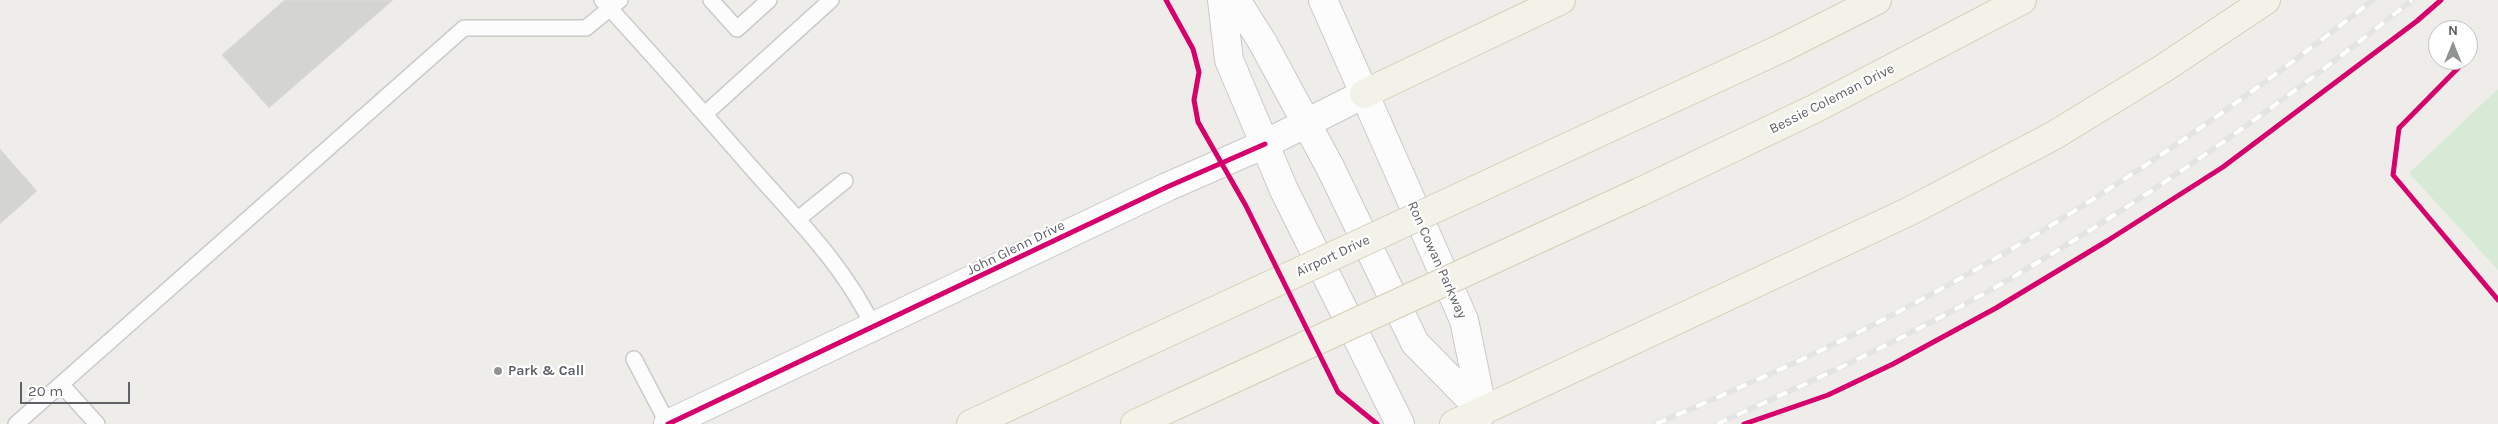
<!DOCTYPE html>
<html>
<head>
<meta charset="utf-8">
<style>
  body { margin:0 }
  #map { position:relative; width:2498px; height:424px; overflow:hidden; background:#eeede9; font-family:Karla,sans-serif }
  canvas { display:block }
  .north { position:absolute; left:2428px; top:20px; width:50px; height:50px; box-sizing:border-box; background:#fff; border:1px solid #bfc0c2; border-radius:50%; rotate:0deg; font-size:14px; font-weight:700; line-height:20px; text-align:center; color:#5e6267 }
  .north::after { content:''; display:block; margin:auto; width:18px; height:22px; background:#909394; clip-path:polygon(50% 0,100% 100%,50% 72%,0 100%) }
  .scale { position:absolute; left:20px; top:382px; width:110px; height:22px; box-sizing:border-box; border:2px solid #5e6267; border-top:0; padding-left:6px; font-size:15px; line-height:18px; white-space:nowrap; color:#5e6267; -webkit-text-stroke:4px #fff; paint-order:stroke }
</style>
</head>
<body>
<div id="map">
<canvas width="2498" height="424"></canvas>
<div class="north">N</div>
<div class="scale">20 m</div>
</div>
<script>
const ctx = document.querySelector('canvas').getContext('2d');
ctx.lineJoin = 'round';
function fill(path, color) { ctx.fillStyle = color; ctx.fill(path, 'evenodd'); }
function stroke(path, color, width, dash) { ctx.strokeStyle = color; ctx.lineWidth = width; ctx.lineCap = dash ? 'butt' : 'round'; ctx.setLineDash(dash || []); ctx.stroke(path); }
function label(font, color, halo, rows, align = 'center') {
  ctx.font = font + ' Karla,sans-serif'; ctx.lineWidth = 4.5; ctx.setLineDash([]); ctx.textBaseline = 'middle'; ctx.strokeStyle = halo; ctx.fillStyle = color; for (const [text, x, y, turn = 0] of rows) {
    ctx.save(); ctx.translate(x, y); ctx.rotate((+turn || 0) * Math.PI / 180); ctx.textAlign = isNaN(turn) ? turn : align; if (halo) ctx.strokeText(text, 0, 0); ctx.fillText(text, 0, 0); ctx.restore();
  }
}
fill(new Path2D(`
  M2498,89V270L2409,173Z`), '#d7ead6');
const building = new Path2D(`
  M285,0H393L269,108L222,55Z
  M0,149L37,191L0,224Z`);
fill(building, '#d4d4d2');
stroke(building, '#dedcd8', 1);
const lane = new Path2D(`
  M602,0C652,54 701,110 749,165C795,217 844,265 874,328
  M711,0L737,29L769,0
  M705,114L831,0
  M798,219L845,181
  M634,359L668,424
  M61,384L97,424
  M16,424L464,28H586L620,0`);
const secondary = new Path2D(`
  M1222,0L1229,60L1284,190L1400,424
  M1236,0L1263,43L1330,167L1415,343L1483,412
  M1323,0L1464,320L1483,412
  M668,424L1167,187L1265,144L1364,94`);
const primary = new Path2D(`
  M1364,94L1561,0
  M1613,126L1782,48L1877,0
  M1640,192L1814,109L2022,0
  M971,424L1143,344
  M1135,424L1174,406
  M1454,424L1910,211L2053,136L2164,68L2266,0`);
stroke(lane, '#cacbcb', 18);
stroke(secondary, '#c9c9ca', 30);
stroke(primary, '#d5ceb8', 30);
stroke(lane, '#fcfcfc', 15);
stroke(secondary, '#fcfcfc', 28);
stroke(primary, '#f3f2e9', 28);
const rail = new Path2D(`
  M1656,424C1737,389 1818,354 1896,313C2065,225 2223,118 2373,0
  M1717,424C1816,380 1914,334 2008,280C2150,197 2284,103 2412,0`);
stroke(rail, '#e3e4e3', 5.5);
stroke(rail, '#fff', 4, [11]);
const primaryBridge = new Path2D(`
  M1143,344L1613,126
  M1174,406L1640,192`);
stroke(primaryBridge, '#d5ceb8', 30, []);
stroke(primaryBridge, '#f3f2e9', 28);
stroke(new Path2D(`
  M1166,0L1193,49L1199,72L1194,100L1198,122L1246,206L1338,392L1377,424
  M2466,60L2399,128L2393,175L2498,300
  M668,424L1167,187L1265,144
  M1744,424L1828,395L1893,364L1996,308L2107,241L2223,167L2417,21L2441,0`), '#d6006c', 5);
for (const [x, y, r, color] of [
  [498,371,5,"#909394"]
]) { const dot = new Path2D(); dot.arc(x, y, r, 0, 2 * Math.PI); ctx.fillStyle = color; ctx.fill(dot); stroke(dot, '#fff', 2); }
label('14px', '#5e6267', '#fff', [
  ["Bessie Coleman Drive",1832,99,-27],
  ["John Glenn Drive",1016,248,-26],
  ["Airport Drive",1333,256,-25],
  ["Ron Cowan Parkway",1437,260,66]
]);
label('bold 14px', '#5e6267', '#fff', [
  ["Park & Call",508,371]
], 'left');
</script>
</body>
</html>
